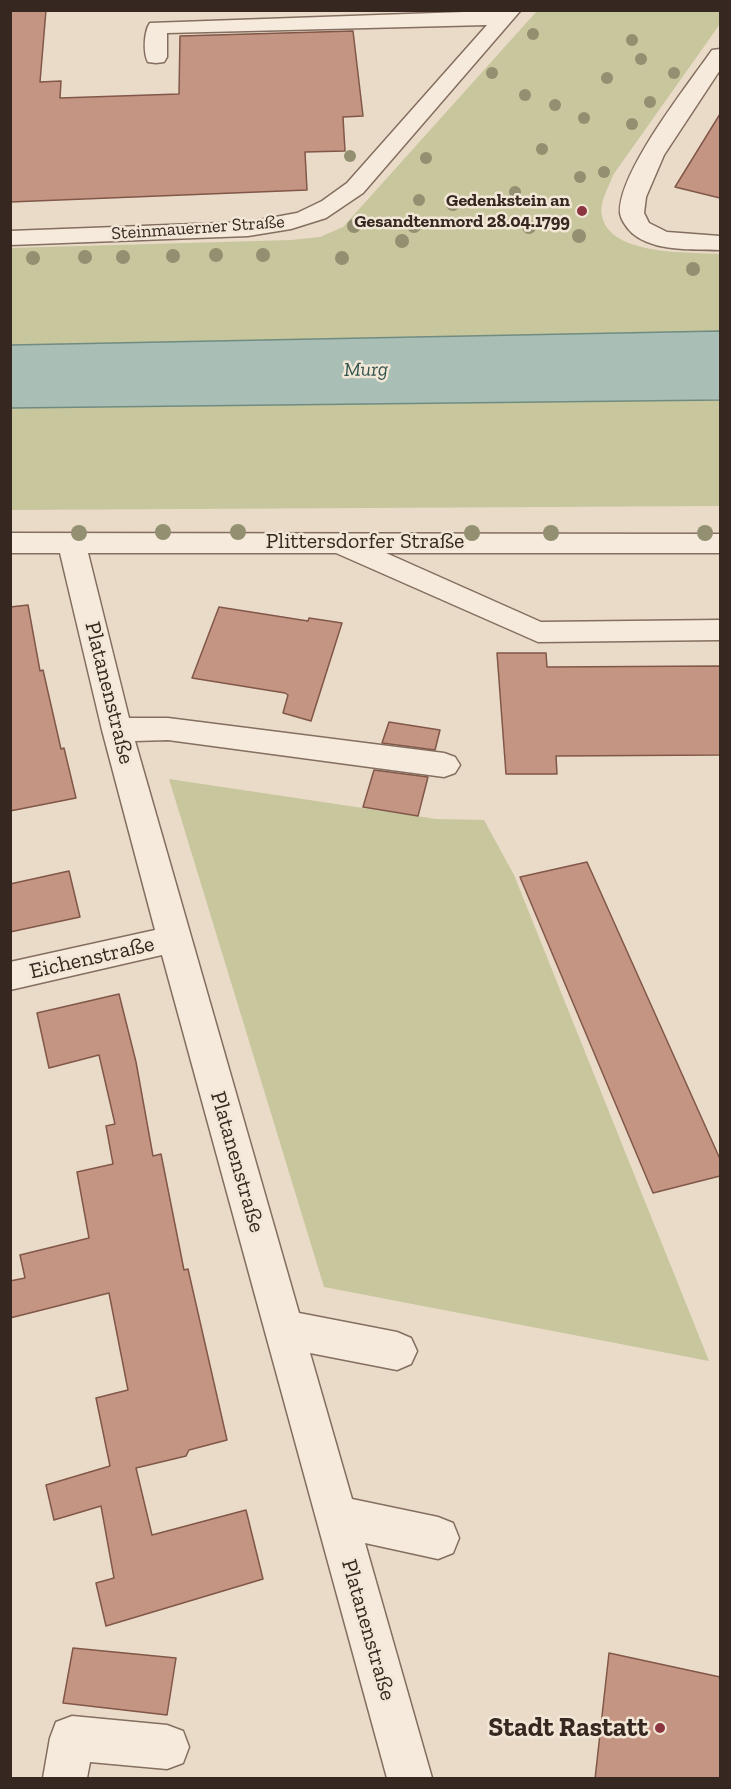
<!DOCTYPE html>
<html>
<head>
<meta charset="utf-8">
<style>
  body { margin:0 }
  #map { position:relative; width:731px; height:1789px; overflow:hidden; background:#eadbc8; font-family:"Zilla Slab",serif }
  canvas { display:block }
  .frame { position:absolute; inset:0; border:12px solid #362821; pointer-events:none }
</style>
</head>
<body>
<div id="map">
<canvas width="731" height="1789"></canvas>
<div class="frame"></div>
</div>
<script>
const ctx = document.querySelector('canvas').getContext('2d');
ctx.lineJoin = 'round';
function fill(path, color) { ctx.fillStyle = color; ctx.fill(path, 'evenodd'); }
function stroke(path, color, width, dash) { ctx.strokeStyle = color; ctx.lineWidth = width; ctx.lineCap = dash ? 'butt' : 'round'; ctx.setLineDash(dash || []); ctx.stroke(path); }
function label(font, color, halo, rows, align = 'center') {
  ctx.font = font + ' "Zilla Slab",serif'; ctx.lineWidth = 5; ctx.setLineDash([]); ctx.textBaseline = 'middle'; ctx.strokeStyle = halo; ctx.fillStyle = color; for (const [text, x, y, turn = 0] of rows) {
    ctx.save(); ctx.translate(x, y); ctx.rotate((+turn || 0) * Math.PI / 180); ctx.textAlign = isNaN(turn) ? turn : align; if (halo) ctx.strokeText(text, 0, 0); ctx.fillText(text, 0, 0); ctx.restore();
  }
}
fill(new Path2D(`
  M537,11H720V24L613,175C609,187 599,203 602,216C610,256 690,252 720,254V331L11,345L10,248L291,240L320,237L343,227Z
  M720,400V506L11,510V408Z
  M169,779L436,819L484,820L514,875L709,1361L324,1287Z`), '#c7c69d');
const water = new Path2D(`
  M720,331V400L11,408V345Z`);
fill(water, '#a9beb5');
stroke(water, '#708c81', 1.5);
const building = new Path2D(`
  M46,10L40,82L61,81L60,98L179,94L180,36L353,31L363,116L343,117L345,151L305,152L307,190L10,202V11Z
  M720,114V198L675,187Z
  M28,605L40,671L43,670L61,749L64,748L76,798L10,811V607Z
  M219,607L308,621L309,618L342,623L311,721L283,713L288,695L285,693L192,678Z
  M497,653H546L547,667L720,666V755L556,756L557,774H506Z
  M389,722L440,730L435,750L382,743Z
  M374,770L428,777L418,816L363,807Z
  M587,862L720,1159V1176L653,1193L520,877Z
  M69,871L80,917L10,932V884Z
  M119,994L136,1062L153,1156L161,1154L184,1270L188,1269L227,1440L189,1450L186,1456L136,1468L152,1535L246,1510L263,1579L106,1626L96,1583L114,1578L101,1506L54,1520L46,1485L110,1466L96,1398L128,1390L109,1293L10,1318V1281L25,1278L20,1255L89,1238L77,1172L113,1164L106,1126L115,1124L99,1055L49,1068L37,1013Z
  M73,1648L176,1658L167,1715L63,1703Z
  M609,1653L720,1677V1779H595Z`);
fill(building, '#c49582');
stroke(building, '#805748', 1.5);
const minor = new Path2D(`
  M521,10L363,193L326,218L291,229L248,236L10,245V231L248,222L297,213L322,201L347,183L487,25L167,33V57L164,62L156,63L148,62C143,53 144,31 150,23Z
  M720,49V70L664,155L646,197L644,213L649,223L667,232L720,236V250C693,249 654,252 632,233C627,228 621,220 620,213C618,172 688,85 712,50Z
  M10,533L720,534V553H386L541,622L720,620V640L538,642L336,553H88L129,718H168L444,753L455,757L460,765L455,773L444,777L168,740L135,741L299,1313L397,1332L411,1338L417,1351L411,1364L397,1370L310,1353L352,1499L438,1517L453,1523L459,1538L453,1553L438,1559L365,1543L432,1778H387L162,955L10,990V962L155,930L102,730L60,553H10Z
  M72,1716L167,1725L183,1731L189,1747L183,1763L167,1769L90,1762L87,1778H43L50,1738L56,1722Z`);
stroke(minor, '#846e5f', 3);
fill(minor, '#f5eadb');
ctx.fillStyle = '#938f71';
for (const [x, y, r] of [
  [533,34,6],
  [632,40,6],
  [641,59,6],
  [492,73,6],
  [674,73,6],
  [607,78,6],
  [525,95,6],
  [650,102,6],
  [555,105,6],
  [584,118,6],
  [632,124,6],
  [542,149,6],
  [350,156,6],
  [426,158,6],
  [604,172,6],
  [580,177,6],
  [515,192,6],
  [419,200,6],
  [453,204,7],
  [354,226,7],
  [414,226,7],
  [529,227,7],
  [579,236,7],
  [402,241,7],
  [216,255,7],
  [263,255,7],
  [173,256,7],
  [85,257,7],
  [123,257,7],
  [33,258,7],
  [342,258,7],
  [693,269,7],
  [163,532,8],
  [238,532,8],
  [79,533,8],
  [472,533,8],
  [551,533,8],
  [705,533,8]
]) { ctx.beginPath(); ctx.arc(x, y, r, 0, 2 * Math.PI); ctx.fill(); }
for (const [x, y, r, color] of [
  [582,211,6,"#8c3642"],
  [660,1728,6,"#8c3642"]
]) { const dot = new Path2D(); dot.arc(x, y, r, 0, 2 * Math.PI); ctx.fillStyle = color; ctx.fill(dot); stroke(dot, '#f2e7d7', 2); }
label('bold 18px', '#362821', '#f2e7d7', [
  ["Gedenkstein an",570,201],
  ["Gesandtenmord 28.04.1799",570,222]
], 'right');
label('18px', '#362821', '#f2e7d7', [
  ["Steinmauerner Straße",198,228,-4]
]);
label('italic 20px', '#32544d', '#f2e7d7', [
  ["Murg",366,370,-1]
]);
label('22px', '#362821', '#f2e7d7', [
  ["Plittersdorfer Straße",365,542],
  ["Platanenstraße",109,693,76],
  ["Eichenstraße",92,958,-13],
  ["Platanenstraße",237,1162,74],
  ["Platanenstraße",368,1630,74]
]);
label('bold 27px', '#362821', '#f2e7d7', [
  ["Stadt Rastatt",648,1728]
], 'right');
</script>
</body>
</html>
